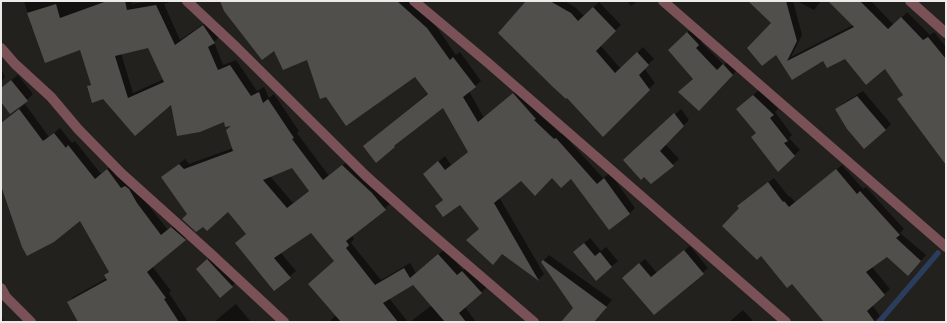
<!DOCTYPE html>
<style>
body{margin:0}
#map{position:relative;width:947px;height:323px;overflow:hidden;background:#22211e;font-family:Poppins,sans-serif}
canvas{display:block}
.frame{position:absolute;inset:0;border:2px solid #ecebe9;pointer-events:none}
</style>
<div id="map">
<canvas width="947" height="323"></canvas>
<div class="frame"></div>
</div>
<script>
const g = document.querySelector('canvas').getContext('2d');
g.lineJoin = 'round';
function fillPath(path, color) {
  g.fillStyle = color;
  g.fill(path, 'evenodd');
}
function toPath(rows) {
  const path = new Path2D();
  for (const r of rows) {
    path.moveTo(r[0], r[1]);
    for (let i = 2; i < r.length; i += 2) path.lineTo(r[i], r[i + 1]);
  }
  return path;
}
function strokePath(path, color, width, dash) {
  g.strokeStyle = color;
  g.lineWidth = width;
  g.lineCap = dash ? 'butt' : 'round';
  g.setLineDash(dash || []);
  g.stroke(path);
}
const shadow = toPath([
 [24,1,131,1,132,4,153,1,172,1,164,4,180,40,209,20,220,36,214,42,223,65,236,60,257,91,264,87,269,98,274,94,299,131,297,133,329,176,349,160,391,203,352,235,354,239,351,243,381,280,410,263,416,273,445,249,463,270,468,266,487,287,465,307,476,322,410,322,432,305,413,284,389,298,408,322,329,322,336,315,335,261,311,231,280,252,296,271,275,289,247,234,228,210,188,214,162,177,185,159,189,164,233,148,232,125,224,121,171,103,103,98,88,87,91,83,80,48,32,28],
 [149,47,164,79,133,93,121,53],
 [293,166,310,190,293,203,270,176],
 [221,1,409,1,433,22,456,55,460,52,481,81,469,91,484,118,519,88,541,112,539,114,561,134,562,133,603,178,610,173,635,208,630,213,572,178,553,177,521,179,499,197,544,274,539,279,503,253,480,229,460,203,436,206,444,199,424,174,445,156,451,165,469,151,443,107,376,161,370,141,428,93,415,76,307,59,275,49],
 [527,1,565,1,576,8,584,16,599,2,621,25,600,45,621,69,643,47,654,59,644,68,655,83,603,135],
 [627,1,637,1,631,6],
 [755,1,793,1,802,35,791,57,853,25,829,1,871,1,894,25,907,12,930,35,934,32,946,47,946,163,898,99,904,94,886,68,846,58,824,59,792,79,773,23],
 [797,1,821,1,814,10],
 [693,27,704,39,701,42,724,65,729,60,738,69,699,109,694,78,669,50],
 [1,68,5,77,1,82],
 [18,75,33,94,27,100,1,101,1,88],
 [759,90,778,109,775,112,792,135,789,138,800,150,778,170,743,104],
 [863,91,891,124,885,130,837,109,842,104],
 [25,104,49,137,60,128,72,143,75,141,101,174,113,164,142,197,168,230,178,222,191,234,152,266,171,291,169,293,188,322,79,322,68,303,73,297,107,278,105,275,110,270,80,219,4,190,1,192,1,123],
 [681,109,689,120,665,144,679,159,651,183,630,155],
 [842,165,863,189,866,187,904,229,900,233,926,255,913,269,887,256,872,267,890,289,872,305,880,316,873,322,836,322,740,208,744,201,774,178,789,197,790,196,795,202],
 [590,238,601,251,606,247,618,261,596,279,574,252],
 [690,246,708,268,655,313,629,272,645,259,657,273],
 [214,254,238,280,221,297,203,264],
 [549,255,612,300,593,322,562,322,574,308,542,262],
 [236,304,251,322,215,322,221,316],
 [743,310,754,322,729,322],
 [1,314,4,322,1,322]
]);
const stream = toPath([
 [879,322,938,253]
]);
const building = toPath([
 [107,1,125,1,127,10,156,5,175,45,203,25,215,43,208,47,218,70,230,65,251,96,259,92,263,103,268,99,294,138,292,139,323,180,342,165,372,193,386,210,346,241,349,245,346,248,375,285,404,268,410,278,438,254,457,275,462,271,482,293,459,313,466,322,445,322,413,285,383,303,398,322,341,322,308,284,334,261,311,233,274,258,291,278,274,291,235,243,246,234,228,212,207,231,203,227,196,232,182,219,187,214,161,177,179,164,184,169,233,151,226,130,231,126,225,127,224,122,200,132,177,136,171,105,135,136,103,99,92,103,87,86,91,85,80,50,45,63,27,13,56,4,60,18],
 [148,48,164,82,128,98,115,56],
 [292,168,309,191,287,208,263,180],
 [220,1,397,1,427,28,450,60,453,57,476,87,463,97,478,122,513,93,536,119,534,120,554,139,556,138,597,184,604,178,630,214,609,230,571,179,561,188,552,178,535,196,521,181,494,203,539,281,502,254,493,265,466,240,479,229,460,205,443,217,435,206,443,200,423,174,438,161,445,170,468,152,443,108,394,146,395,147,376,163,363,146,428,94,415,77,346,126,326,97,320,99,307,60,283,70,274,51,262,60,224,11],
 [526,1,550,1,571,13,578,21,593,7,616,31,596,51,615,73,637,52,649,65,639,75,650,90,603,137,567,98,566,99,553,87,498,33],
 [748,1,786,1,797,41,787,61,854,27,828,1,860,1,888,29,901,17,923,40,928,37,946,59,946,165,897,99,903,95,885,69,866,85,845,59,827,68,823,61,792,80,776,55,762,66,747,48,771,23],
 [687,32,699,45,696,48,717,70,723,64,733,75,699,111,678,92,693,79,668,50],
 [11,80,28,101,10,114,1,102,1,88],
 [753,95,774,115,770,118,788,141,784,143,795,156,778,172,751,137,756,133,736,109],
 [857,96,886,130,864,149,847,129,835,109],
 [19,109,43,141,54,133,66,148,68,145,95,179,107,169,121,188,125,186,129,189,137,203,161,235,171,227,186,240,147,272,166,298,164,299,179,322,78,322,67,302,107,280,104,275,109,272,80,221,54,242,27,256,22,247,1,186,1,123],
 [674,113,684,126,660,151,674,166,651,184,644,177,641,180,623,160],
 [836,169,857,194,860,191,900,235,896,238,921,261,908,276,887,257,866,272,885,295,867,311,875,322,824,322,792,284,787,288,761,256,757,260,722,226,739,208,737,206,768,182,783,202,784,201,789,207],
 [584,243,595,256,600,252,612,267,596,281,573,252],
 [684,250,704,274,654,315,622,278,639,263,651,277],
 [207,259,233,287,220,298,196,269],
 [543,260,607,307,594,322,561,322,573,308,541,262]
]);
const minor = toPath([
 [187,1,236,47,366,176,421,225,534,322],
 [414,1,487,62,786,322],
 [663,1,946,247],
 [910,1,946,33],
 [1,48,15,64,51,97,78,129,121,173,211,254,284,322],
 [1,288,6,297,31,322]
]);
fillPath(shadow, '#0007');
strokePath(stream, '#2b3d5c', 5.5);
fillPath(building, '#504f4c');
strokePath(minor, '#795156', 10);
</script>
